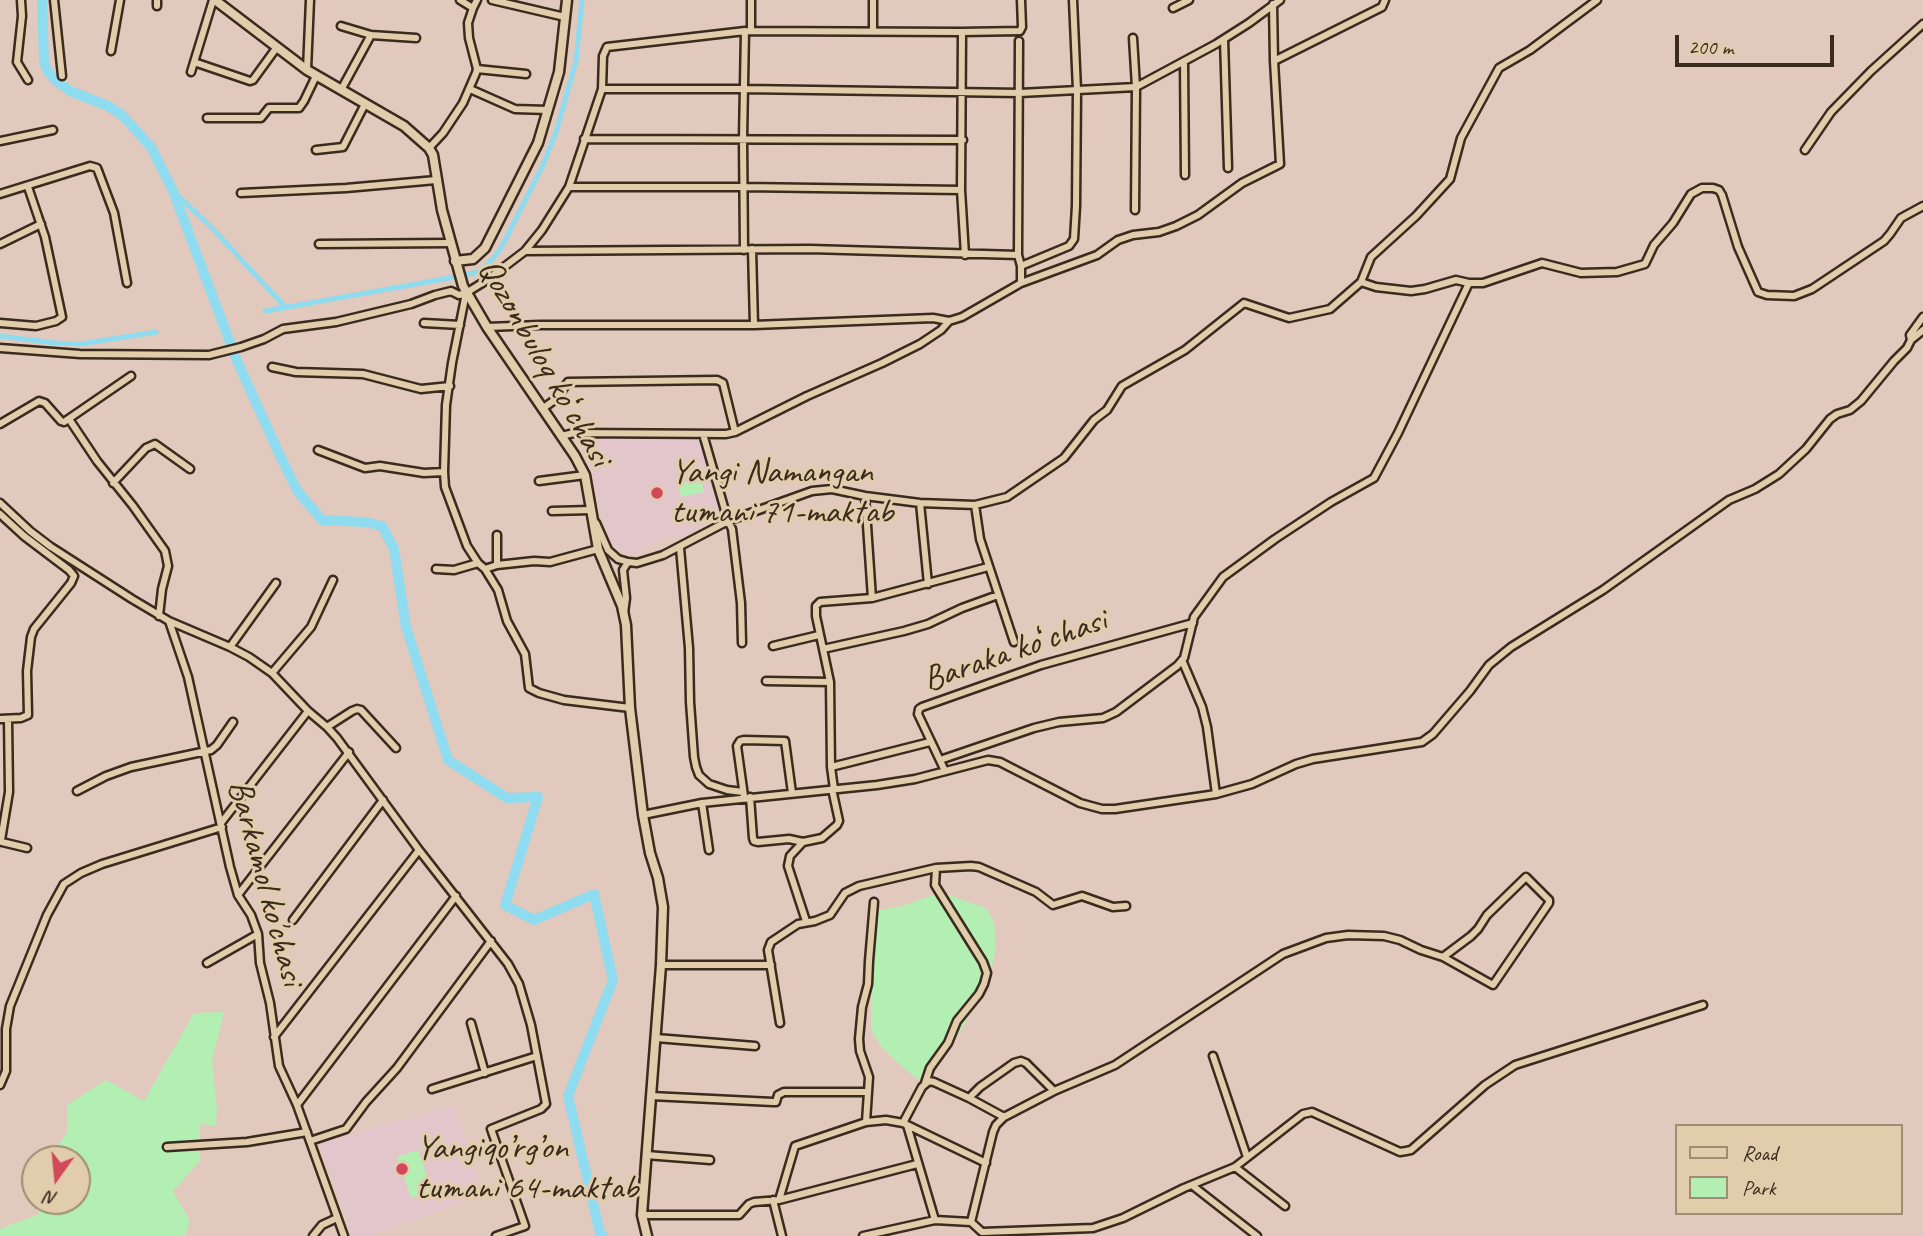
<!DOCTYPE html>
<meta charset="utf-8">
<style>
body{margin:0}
#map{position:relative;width:1923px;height:1236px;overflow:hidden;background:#e2c9be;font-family:Caveat,sans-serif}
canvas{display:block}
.legend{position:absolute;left:1675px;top:1124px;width:228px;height:91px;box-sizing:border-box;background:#e1cdab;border:2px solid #9f8c73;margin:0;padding:9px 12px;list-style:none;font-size:21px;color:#3b2a1e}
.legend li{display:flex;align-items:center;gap:14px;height:35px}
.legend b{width:35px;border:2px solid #9f8c73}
.north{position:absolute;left:21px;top:1145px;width:70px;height:70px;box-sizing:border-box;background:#e1cdab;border:2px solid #9f8c73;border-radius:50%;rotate:195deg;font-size:19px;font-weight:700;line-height:28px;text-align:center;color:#3b2a1e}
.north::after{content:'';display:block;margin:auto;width:24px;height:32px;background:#d1495b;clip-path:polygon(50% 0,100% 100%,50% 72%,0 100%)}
.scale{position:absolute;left:1675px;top:35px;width:159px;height:32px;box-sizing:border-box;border:4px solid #3b2a1e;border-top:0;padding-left:9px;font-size:21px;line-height:24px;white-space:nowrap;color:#3b2a1e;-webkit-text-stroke:5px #e1cdab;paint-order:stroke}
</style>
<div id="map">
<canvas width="1923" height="1236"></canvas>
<ul class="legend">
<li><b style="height:9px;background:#e1cdab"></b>Road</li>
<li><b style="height:19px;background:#b3eeb3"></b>Park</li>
</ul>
<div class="north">N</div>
<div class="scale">200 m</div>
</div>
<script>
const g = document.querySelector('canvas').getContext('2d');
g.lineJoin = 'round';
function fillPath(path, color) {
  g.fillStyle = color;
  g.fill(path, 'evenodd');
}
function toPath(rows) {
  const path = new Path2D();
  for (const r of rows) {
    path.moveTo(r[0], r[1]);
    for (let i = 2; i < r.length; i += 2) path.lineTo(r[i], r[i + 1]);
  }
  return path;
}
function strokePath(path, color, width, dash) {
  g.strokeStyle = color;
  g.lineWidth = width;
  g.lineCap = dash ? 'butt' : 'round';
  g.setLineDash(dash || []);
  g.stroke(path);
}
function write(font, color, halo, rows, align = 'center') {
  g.font = font + ' Caveat,sans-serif';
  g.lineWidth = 6;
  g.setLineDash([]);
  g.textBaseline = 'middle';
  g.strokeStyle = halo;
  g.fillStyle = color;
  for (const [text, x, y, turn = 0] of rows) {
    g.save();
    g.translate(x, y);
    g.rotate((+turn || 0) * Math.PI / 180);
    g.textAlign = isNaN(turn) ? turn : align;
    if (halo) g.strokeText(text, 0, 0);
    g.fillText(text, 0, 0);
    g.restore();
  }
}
const built = toPath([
 [575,437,702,437,722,513,681,538,670,536,627,555,609,543,593,474],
 [454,1106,483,1195,368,1236,353,1236,320,1144]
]);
const green = toPath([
 [701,479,704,492,681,497,678,484],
 [940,892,986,908,994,922,996,948,989,980,950,1049,926,1076,919,1080,906,1070,883,1049,871,1030,871,962,877,910,903,906],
 [224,1012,212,1061,217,1108,216,1126,200,1124,200,1161,173,1191,190,1221,185,1236,0,1236,0,1229,39,1214,38,1201,77,1201,77,1159,49,1159,67,1132,67,1105,106,1080,144,1101,194,1013],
 [418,1150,432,1191,411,1198,397,1157]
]);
const canal = toPath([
 [173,191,213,229,286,308],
 [265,311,461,276,478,272,490,262,501,248,542,167,556,132,576,61,582,0],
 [0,336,55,343,80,344,156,332]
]);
const river = toPath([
 [42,0,44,62,48,72,55,80,70,91,108,106,122,115,151,147,173,191,237,361,281,458,298,492,322,520,365,522,382,526,394,549,406,627,448,760,507,798,538,797,505,905,534,920,594,894,613,980,568,1096,600,1233,603,1236]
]);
const minor = toPath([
 [21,0,22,16,17,62,28,80],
 [54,0,62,76],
 [460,0,473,8],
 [492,0,565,17],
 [751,0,751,31],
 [873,0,873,31],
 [157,6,157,0],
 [1173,8,1189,0],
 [341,26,371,35,416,38],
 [962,32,1020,31,1022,27,1021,0],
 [1133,38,1136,87,1135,210],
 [1224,39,1228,168],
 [1019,41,1018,255,1021,266,1021,283],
 [111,51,120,0],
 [1274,61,1382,7,1385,0],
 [194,62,250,81,253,80,277,47],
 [1184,62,1185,175],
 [477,69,526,74],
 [307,70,310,0],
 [191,72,213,0],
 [470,89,515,109,548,110],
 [602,89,745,89,1020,93,1136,87,1216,44,1249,23,1280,0],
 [341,90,371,35],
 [207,118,261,118,269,108,299,108,304,101,316,76],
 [584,139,963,140],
 [0,141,53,130],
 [429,148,443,133,463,103,476,73,477,69,469,38,468,23,473,8,477,0],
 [316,150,343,147,365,104],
 [1805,150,1831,112,1871,71,1923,24],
 [961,190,965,255],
 [241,193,346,188,436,180],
 [0,194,90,166,97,168,114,213,127,283],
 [0,244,41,224],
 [319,244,451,243],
 [752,249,754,325],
 [744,250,743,139,745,31],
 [525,251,810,249,1018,255],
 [1021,266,1069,246,1074,239,1076,206,1077,90,1073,0],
 [1361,282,1376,287,1411,291,1425,289,1456,280,1469,283,1483,283,1542,263,1581,273,1617,272,1645,264,1654,245,1673,223,1691,194,1702,188,1713,188,1719,190,1722,195,1738,247,1758,292,1767,295,1794,296,1812,289,1884,241,1890,234,1901,218,1923,206],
 [466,293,452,363,446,405,444,472,445,487,467,546,478,563,485,569,498,590,507,621,525,654,529,688,539,693,564,700,630,708],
 [0,323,36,326,56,321,62,317,45,237,28,187],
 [424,323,460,325],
 [487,327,540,325,754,325,933,318,949,321,962,317,1021,283,1097,255,1118,240,1133,235,1159,232,1176,226,1198,215,1242,183,1280,164,1274,61,1273,4],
 [1911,340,1923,330],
 [0,348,80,354,209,355,241,347,264,339,283,329,336,322,411,304,435,295,451,291,459,295,466,293,487,280,525,251,542,230,569,187,602,89,603,56,607,47,745,31,962,32,961,190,744,187,569,187],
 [272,367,296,372,363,374,421,389,450,386],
 [542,409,556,399,568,382,717,380,723,383,735,432],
 [69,419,97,461,133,506,165,551,168,566,162,589,159,616],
 [0,424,39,401,45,403,61,421,64,422,131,376],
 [703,434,728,521,732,529,741,603,742,643],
 [561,436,574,433,726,434,735,432,807,396,882,363,920,344,941,330,949,321],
 [318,450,365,468,380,466,424,473,444,472],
 [539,481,585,475],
 [113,483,146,448,155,444,190,469],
 [865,496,872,598],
 [0,503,30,531,51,547,132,599,169,621,230,647,249,657,272,673,308,711,327,727,337,738,419,850,508,964,519,984,531,1025,546,1104,541,1109,491,1129,525,1226,496,1236],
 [920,503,928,584],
 [975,505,980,539,1014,642],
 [552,511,591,510],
 [0,514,24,536,69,570,74,576,71,583,34,629,31,637,27,671,28,715,21,718,0,719],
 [596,523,608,550,618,559,628,562],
 [497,535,497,565],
 [680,548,689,648,690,702,694,757,696,767,699,775,709,784,727,790,743,792],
 [436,569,454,570,478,563],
 [485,569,497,565,534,561,550,562,598,549],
 [624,613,626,598,623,570,628,562,637,563,663,555,728,521,812,491,832,489,865,496,920,503,975,505,1007,497,1064,458,1094,420,1107,410,1122,386,1185,350,1244,303,1289,318,1330,309,1361,282,1371,257,1416,216,1450,179,1461,138,1499,68,1530,50,1597,0],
 [169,621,188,677,230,867,238,895,251,915,258,934,260,963,270,1003,279,1066,297,1105,344,1236],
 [773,646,819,635],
 [230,647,276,583],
 [823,649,904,631,928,624,962,608,998,595],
 [1182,660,1202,707,1207,727,1216,794],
 [272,673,311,627,333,580],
 [766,681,830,682],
 [8,719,9,792,1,840,2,842,27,848],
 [327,727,352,711,357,709,361,710,396,748],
 [940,760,1034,728,1059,722,1103,718,1116,712,1177,666,1184,658,1194,617,1223,577,1275,539,1331,502,1374,478,1398,433,1469,283],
 [831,767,930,742],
 [945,771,918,714,919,709,922,707,1041,665,1193,623],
 [834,789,831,767,830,682,816,616,816,606,820,602,872,598,988,567],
 [77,791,106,776,131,767,211,750,217,745,233,722],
 [744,796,737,746,740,741,744,740,785,741,792,793],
 [750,797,753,838,754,841,758,842,789,839,803,842,822,838,837,825,839,821,832,789],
 [702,803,709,850],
 [643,815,702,803,877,785,915,779,988,760,1000,762,1080,803,1102,809,1115,809,1216,794,1252,784,1296,764,1313,759,1422,742,1433,734,1470,691,1489,665,1511,647,1603,590,1729,500,1755,489,1779,474,1806,449,1830,419,1837,414,1850,410,1861,401,1894,361,1907,348,1911,340,1910,335,1923,317],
 [221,823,308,711],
 [803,842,790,856,788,866,806,921],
 [238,895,349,752],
 [293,920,383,800],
 [207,963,258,934],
 [661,965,771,965],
 [471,1023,485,1073],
 [780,1023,768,950,771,942,798,924,815,921,830,915,845,893,859,886,936,868,971,866,979,867,1036,892,1053,905,1082,896,1113,907,1126,906],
 [274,1037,419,850],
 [656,1038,755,1046],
 [1213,1056,1247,1157],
 [925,1083,930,1068,948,1043,957,1021,979,994,984,984,987,973,983,962,938,890,935,885,936,868],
 [0,1085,6,1071,6,1029,10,1006,47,915,64,884,81,873,102,864,222,827],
 [432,1089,537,1056],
 [651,1096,773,1102,776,1102,778,1095,784,1092,868,1092],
 [969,1098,980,1087,1014,1063,1021,1061,1026,1063,1054,1091],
 [297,1105,456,896],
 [866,1122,869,1077,860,1051,859,1039,862,1007,868,984,869,961,874,902],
 [903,1123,922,1087,929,1081,934,1082,969,1098,1004,1117],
 [907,1125,935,1220],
 [310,1141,346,1129,366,1102,397,1068,491,941],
 [167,1147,247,1142,307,1132],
 [646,1155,710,1160],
 [1235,1167,1285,1206],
 [1193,1186,1257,1236],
 [773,1200,782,1236],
 [779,1200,795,1146,866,1122,886,1120,903,1123,986,1163],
 [642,1215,739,1215,749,1204,754,1202,779,1200,917,1164],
 [971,1222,993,1132,996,1125,1004,1117,1054,1091,1115,1065,1283,954,1326,938,1348,935,1384,936,1400,940,1421,950,1443,957,1493,985,1549,903,1549,900,1526,877,1487,915,1478,929,1471,936,1443,957],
 [313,1236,322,1225,337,1218],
 [863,1236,935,1220,971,1222,982,1232,1093,1228,1123,1218,1184,1188,1235,1167,1303,1114,1312,1112,1400,1152,1406,1151,1411,1150,1485,1085,1515,1065,1703,1005]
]);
const major = toPath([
 [215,0,307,70,404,126,429,148,433,155,442,210,463,286,487,327,575,456,585,475,598,549,622,606,626,625,630,708,643,815,650,853,658,878,663,907,661,965,642,1215,647,1236],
 [455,261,473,259,485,248,538,143,559,72,567,0]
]);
const markers = [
 [657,493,7,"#d1495b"],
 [402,1169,7,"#d1495b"]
];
const streetNames = [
 ["Qozonbuloq koʻchasi",544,363,60],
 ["Baraka koʻchasi",1015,651,-19],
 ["Barkamol ko'chasi",265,883,75]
];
const poiNames = [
 ["Yangi Namangan",671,473],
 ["tumani 71-maktab",671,513],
 ["Yangiqo’rg’on",416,1149],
 ["tumani 64-maktab",416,1189]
];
fillPath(built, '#e3c6cb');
fillPath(green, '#b3eeb3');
strokePath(canal, '#8fdbef', 5);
strokePath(river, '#8fdbef', 10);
strokePath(minor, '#3b2a1e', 11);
strokePath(major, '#3b2a1e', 13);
strokePath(minor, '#e1cdab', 6);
strokePath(major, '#e1cdab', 8);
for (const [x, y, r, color] of markers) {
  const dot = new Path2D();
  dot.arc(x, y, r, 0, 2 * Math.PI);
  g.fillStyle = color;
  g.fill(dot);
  strokePath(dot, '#e1cdab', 2.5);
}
write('35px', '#3b2a1e', '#e1cdab', streetNames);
write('35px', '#3b2a1e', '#e1cdab', poiNames, 'left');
</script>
